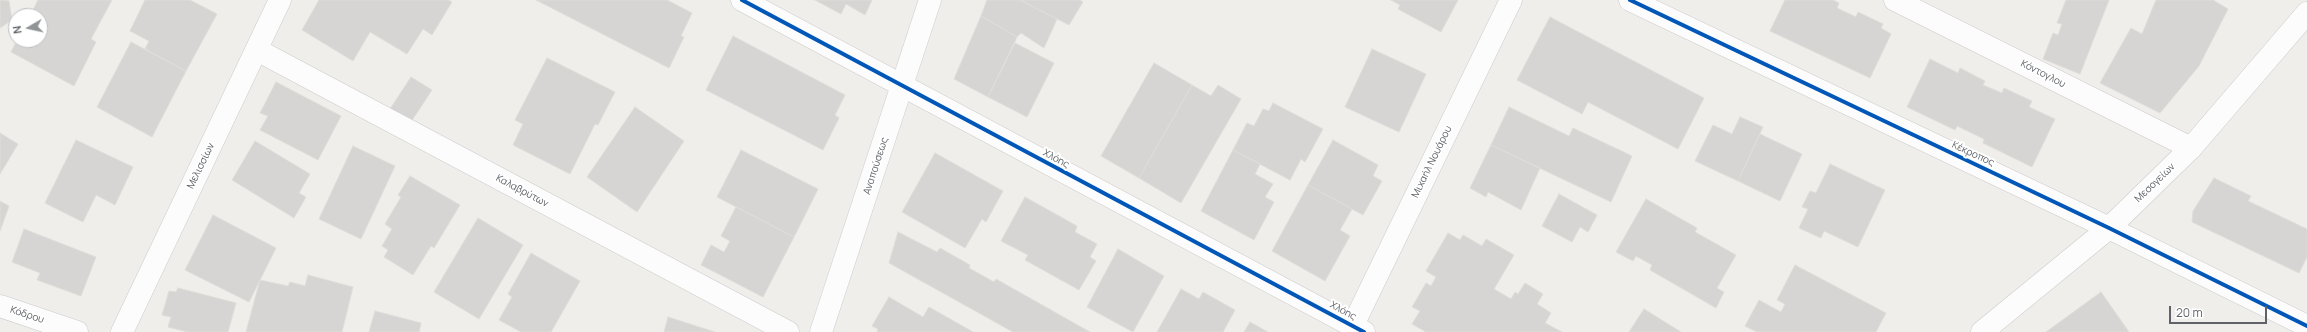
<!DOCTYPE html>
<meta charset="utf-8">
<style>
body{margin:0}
#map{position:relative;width:2307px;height:332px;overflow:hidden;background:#efeeea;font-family:Manrope,sans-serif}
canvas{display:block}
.north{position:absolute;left:8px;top:8px;width:40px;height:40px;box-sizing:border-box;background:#fff;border:1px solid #bfc1c3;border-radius:50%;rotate:261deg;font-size:11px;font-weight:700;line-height:16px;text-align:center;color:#5f6368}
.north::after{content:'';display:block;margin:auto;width:14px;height:18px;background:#919496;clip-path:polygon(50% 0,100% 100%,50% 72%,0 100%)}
.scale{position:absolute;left:2169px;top:306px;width:98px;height:18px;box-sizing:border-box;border:2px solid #5f6368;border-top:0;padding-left:5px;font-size:12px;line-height:14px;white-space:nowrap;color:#5f6368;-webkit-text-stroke:3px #fff;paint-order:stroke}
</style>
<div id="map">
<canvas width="2307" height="332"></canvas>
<div class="north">N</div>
<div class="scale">20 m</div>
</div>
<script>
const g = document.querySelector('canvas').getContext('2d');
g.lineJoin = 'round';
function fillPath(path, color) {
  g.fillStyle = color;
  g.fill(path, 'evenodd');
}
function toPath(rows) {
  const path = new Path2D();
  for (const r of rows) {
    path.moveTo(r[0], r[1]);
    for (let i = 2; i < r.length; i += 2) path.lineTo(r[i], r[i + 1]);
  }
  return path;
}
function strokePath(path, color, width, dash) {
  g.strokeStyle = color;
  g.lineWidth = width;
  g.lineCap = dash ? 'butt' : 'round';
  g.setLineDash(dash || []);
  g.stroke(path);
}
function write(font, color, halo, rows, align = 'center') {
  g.font = font + ' Manrope,sans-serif';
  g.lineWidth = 4;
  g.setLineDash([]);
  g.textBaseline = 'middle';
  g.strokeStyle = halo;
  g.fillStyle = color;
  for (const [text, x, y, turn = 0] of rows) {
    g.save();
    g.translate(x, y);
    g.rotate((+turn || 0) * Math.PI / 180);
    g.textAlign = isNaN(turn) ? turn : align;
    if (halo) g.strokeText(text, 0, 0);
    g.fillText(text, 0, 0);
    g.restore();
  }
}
const building = toPath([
 [0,0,9,1,12,20,0,28,0,0],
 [38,0,112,0,91,39,96,42,74,86,11,52,17,40,22,42,24,40,40,40,40,16,30,16,38,0],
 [145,0,190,0,217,14,186,71,145,49,149,41,130,31,145,0],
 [319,0,448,0,452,2,432,35,423,29,407,54,370,32,353,61,302,30,319,0],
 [536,0,667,0,692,13,681,36,684,37,669,68,536,0],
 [815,0,872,0,865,15,846,4,841,14,815,0],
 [987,0,1020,0,1057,19,1044,48,1021,33,1017,37,981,16,987,0],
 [1020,0,1080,0,1083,2,1069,25,1020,0],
 [1391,0,1458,0,1441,32,1398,9,1400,5,1391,0],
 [1785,0,1833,0,1839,3,1837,8,1856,17,1858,12,1883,24,1881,28,1891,34,1870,78,1770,31,1785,0],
 [2066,0,2109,0,2080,74,2043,59,2053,33,2058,35,2062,24,2057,23,2066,0],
 [2156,0,2213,0,2228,9,2199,66,2160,113,2100,83,2131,28,2142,34,2156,0],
 [981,16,1017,37,988,97,954,79,981,16],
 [1550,17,1704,98,1678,149,1588,102,1582,114,1517,80,1550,17],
 [733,36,845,95,835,115,839,118,823,150,706,90,733,36],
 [131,42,186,71,152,137,97,107,131,42],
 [1015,43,1054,63,1027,117,988,97,1015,43],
 [1372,49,1426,74,1399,132,1345,107,1372,49],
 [547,58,615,92,598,125,595,124,570,174,513,145,523,124,515,120,547,58],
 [1930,59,1958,73,1960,68,1985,81,1983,85,2002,93,2004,88,2032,101,2029,107,2055,119,2032,167,1983,143,1984,139,1957,126,1955,130,1907,107,1930,59],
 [1154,63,1192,85,1139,178,1101,156,1154,63],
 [411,77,432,90,409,125,388,112,411,77],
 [276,82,341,116,318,160,260,130,268,116,260,113,276,82],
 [1192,85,1211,96,1218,85,1241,99,1181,203,1139,178,1192,85],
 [1273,103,1323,129,1305,162,1301,159,1290,180,1233,150,1247,123,1254,126,1263,109,1269,111,1273,103],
 [635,107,684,141,637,212,587,177,635,107],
 [1509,107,1569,136,1573,128,1632,156,1611,202,1491,145,1509,107],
 [1740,117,1763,127,1738,181,1695,161,1713,125,1732,134,1740,117],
 [0,133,18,144,0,174,0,133],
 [1760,134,1802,154,1780,201,1738,181,1760,134],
 [76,140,133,167,115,205,96,195,83,222,45,203,76,140],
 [1333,140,1378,165,1373,176,1382,181,1363,215,1308,185,1333,140],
 [255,141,310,174,299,193,306,197,294,218,232,180,255,141],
 [1491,145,1540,168,1521,210,1488,192,1486,197,1470,188,1491,145],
 [353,146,395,166,361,239,319,219,353,146],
 [741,150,818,189,794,237,717,197,741,150],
 [1233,150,1260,164,1255,174,1273,184,1265,197,1274,202,1254,240,1201,211,1233,150],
 [935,153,1003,191,986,222,982,219,965,248,902,212,935,153],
 [1830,164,1885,190,1858,247,1824,231,1821,238,1799,228,1808,209,1802,207,1810,191,1816,193,1830,164],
 [410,176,460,205,434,248,431,246,413,275,384,257,388,250,382,246,392,229,385,224,401,197,398,195,410,176],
 [2214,178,2251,196,2248,201,2307,229,2307,257,2299,273,2192,222,2193,211,2214,178],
 [1308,185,1352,209,1340,230,1350,236,1325,281,1272,251,1308,185],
 [1559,194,1597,215,1588,232,1580,227,1572,242,1542,226,1559,194],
 [1025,197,1077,226,1075,232,1097,244,1090,257,1096,261,1079,290,1025,260,1028,255,1001,241,1025,197],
 [1646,199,1697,228,1695,232,1736,255,1717,288,1724,292,1716,308,1650,270,1652,265,1636,256,1633,261,1616,252,1646,199],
 [0,201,9,206,0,231,0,201],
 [736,207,794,237,763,297,701,265,711,245,724,252,730,241,721,236,736,207],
 [213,215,276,248,249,302,185,270,213,215],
 [478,218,523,245,479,319,434,292,478,218],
 [24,229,96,257,81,296,37,280,40,273,12,262,24,229],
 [898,232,937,252,940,248,970,265,969,268,994,282,996,279,1090,332,1013,332,889,263,898,232],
 [1448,233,1460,240,1463,235,1482,246,1486,239,1514,255,1494,289,1511,299,1515,292,1518,294,1525,283,1543,294,1537,304,1551,313,1545,323,1562,332,1426,332,1412,324,1420,311,1412,307,1426,283,1431,286,1436,277,1426,271,1448,233],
 [1118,249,1164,276,1133,332,1087,307,1118,249],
 [531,253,580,281,551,332,521,332,499,320,512,297,508,294,531,253],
 [1795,265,1886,313,1876,332,1757,332,1745,326,1759,300,1781,312,1785,304,1777,300,1795,265],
 [308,275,353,287,342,332,246,332,260,280,288,286,290,282,305,286,308,275],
 [178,288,236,303,228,332,188,332,168,327,171,317,162,315,169,291,176,292,178,288],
 [1181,289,1199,299,1203,292,1235,310,1223,332,1157,332,1181,289],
 [2101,292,2129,332,2046,332,2101,292],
 [889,297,923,317,929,307,973,332,877,332,878,329,872,326,889,297],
 [1644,309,1681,332,1629,332,1644,309],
 [375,311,421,323,419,332,369,332,375,311],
 [668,317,715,332,664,332,668,317],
 [1250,322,1268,332,1244,332,1250,322]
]);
const minor = toPath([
 [742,0,1364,332],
 [1630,0,2109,228,2307,326],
 [1895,0,2191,148],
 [257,50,788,332],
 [0,306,77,332],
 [1353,325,1511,0]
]);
const tertiary = toPath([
 [122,332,280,0],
 [821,332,930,0],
 [1982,332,2109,228,2191,148,2307,13]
]);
const cycleway = toPath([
 [742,0,1364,332],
 [1630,0,2109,228,2307,326]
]);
const streetNames = [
 ["Κόντογλου",2043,74,27],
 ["Κέκροπος",1973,154,25],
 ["Χλόης",1056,159,28],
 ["Μιχαήλ Νουάρου",1432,162,-64],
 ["Μελισσίων",201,166,-64],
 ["Αναπαύσεως",876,166,-72],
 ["Μεσογείων",2155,183,-44],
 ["Καλαβρύτων",522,191,28],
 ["Χλόης",1343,311,28],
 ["Κόδρου",27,315,18]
];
fillPath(building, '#d6d5d3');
strokePath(building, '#deddd9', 1);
strokePath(minor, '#cbcccc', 23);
strokePath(tertiary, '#cbcccc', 23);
strokePath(minor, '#fdfcfc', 22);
strokePath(tertiary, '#fdfcfc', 22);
strokePath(cycleway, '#0057b8', 4);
write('10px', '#5f6368', '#fff', streetNames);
</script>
